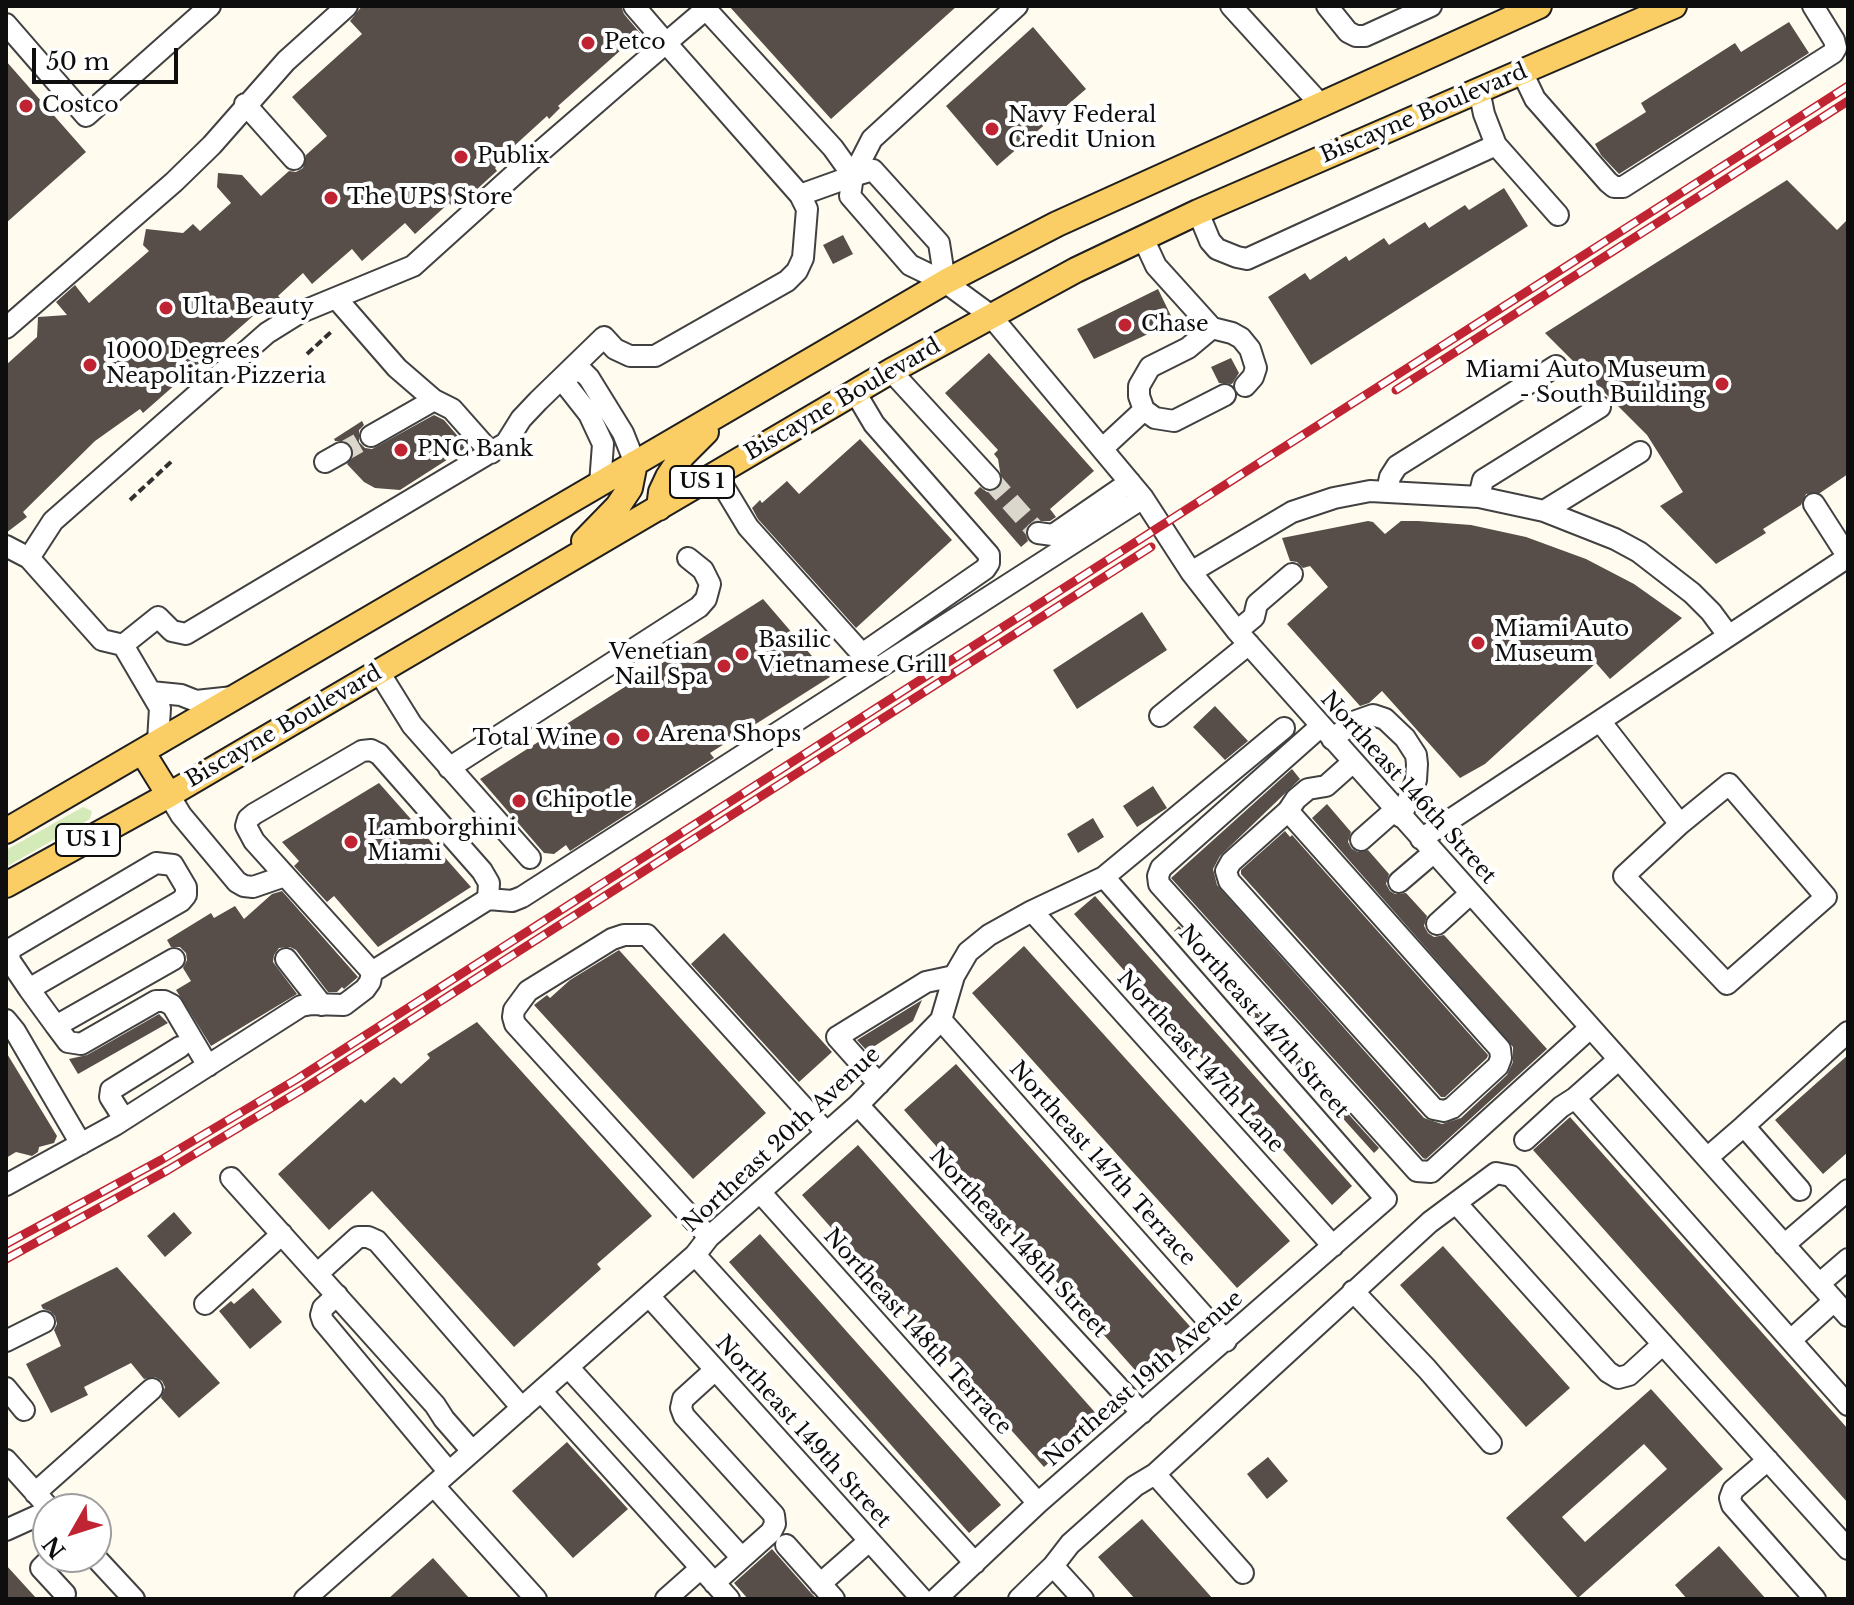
<!DOCTYPE html>
<style>
body{margin:0}
#map{position:relative;width:1854px;height:1605px;overflow:hidden;background:#fffbef;font-family:"Libre Baskerville",serif}
canvas{display:block}
.frame{position:absolute;inset:0;border:8px solid #0e0e0e;pointer-events:none}
.north{position:absolute;left:32px;top:1493px;width:80px;height:80px;box-sizing:border-box;background:#fff;border:2px solid #9f9f9f;border-radius:50%;rotate:231deg;font-size:22px;font-weight:700;line-height:32px;text-align:center;color:#0e0e0e}
.north::after{content:'';display:block;margin:auto;width:28px;height:36px;background:#c02433;clip-path:polygon(50% 0,100% 100%,50% 72%,0 100%)}
.scale{position:absolute;left:32px;top:48px;width:146px;height:36px;box-sizing:border-box;border:4px solid #0e0e0e;border-top:0;padding-left:10px;font-size:24px;line-height:28px;white-space:nowrap;color:#0e0e0e;-webkit-text-stroke:6px #fff;paint-order:stroke}
</style>
<div id="map">
<canvas width="1854" height="1605"></canvas>
<div class="frame"></div>
<div class="north">N</div>
<div class="scale">50 m</div>
</div>
<script>
const g = document.querySelector('canvas').getContext('2d');
g.lineJoin = 'round';
function fillPath(path, color) {
  g.fillStyle = color;
  g.fill(path, 'evenodd');
}
function toPath(rows) {
  const path = new Path2D();
  for (const r of rows) {
    path.moveTo(r[0], r[1]);
    for (let i = 2; i < r.length; i += 2) path.lineTo(r[i], r[i + 1]);
  }
  return path;
}
function strokePath(path, color, width, dash) {
  g.strokeStyle = color;
  g.lineWidth = width;
  g.lineCap = dash ? 'butt' : 'round';
  g.setLineDash(dash || []);
  g.stroke(path);
}
function write(font, color, halo, rows, align = 'center') {
  g.font = font + ' "Libre Baskerville",serif';
  g.lineWidth = 8;
  g.setLineDash([]);
  g.textBaseline = 'middle';
  g.strokeStyle = halo;
  g.fillStyle = color;
  for (const [text, x, y, turn = 0] of rows) {
    g.save();
    g.translate(x, y);
    g.rotate((+turn || 0) * Math.PI / 180);
    g.textAlign = isNaN(turn) ? turn : align;
    if (halo) g.strokeText(text, 0, 0);
    g.fillText(text, 0, 0);
    g.restore();
  }
}
const green = toPath([
 [83,807,92,811,90,819,6,867,6,850]
]);
const building = toPath([
 [362,6,621,6,624,14,640,33,558,106,560,108,549,119,547,116,502,157,505,160,495,168,497,171,465,200,463,197,452,206,449,203,415,234,405,223,362,261,352,249,312,284,303,273,278,296,280,298,264,312,261,309,143,413,140,409,95,441,23,512,27,517,6,533,6,365,37,337,38,317,67,315,56,302,75,285,89,303,149,251,143,245,146,229,183,233,193,224,200,231,231,203,217,187,218,173,242,175,261,196,289,171,296,172,303,168,306,155,327,136,292,97,362,34,350,21],
 [729,6,957,6,831,119],
 [1789,22,1809,53,1619,174,1601,155,1595,144,1646,112,1641,103,1735,43,1741,52],
 [1033,27,1086,89,997,166,946,106],
 [6,61,86,152,6,223],
 [1787,180,1837,230,1848,219,1848,474,1820,493,1806,494,1801,505,1763,529,1766,533,1716,564,1660,506,1683,492,1647,435,1545,333],
 [1504,188,1528,226,1311,365,1268,297,1305,273,1310,280,1346,256,1349,261,1384,238,1389,245,1425,222,1429,228,1465,205,1469,210],
 [843,235,853,254,833,264,823,245],
 [1158,289,1174,322,1094,359,1077,329],
 [989,353,1094,471,1050,509,1056,517,1050,521,1034,521,1028,525,1025,532,1028,541,1021,547,974,493,980,487,987,492,994,491,1002,484,998,459,994,454,998,450,945,393],
 [1231,358,1239,373,1232,384,1219,383,1211,367],
 [434,415,444,420,467,447,400,490,375,488,364,482,347,464,354,454,352,446,347,442,335,441,334,439,362,421,364,425,359,430,359,442,365,448,372,449],
 [860,439,952,540,856,628,758,519,752,508,760,500,762,503,787,481,799,494],
 [1368,521,1373,522,1385,534,1401,521,1418,521,1471,525,1526,537,1586,559,1634,584,1682,618,1610,679,1596,663,1485,764,1460,778,1382,691,1369,703,1360,706,1287,624,1328,587,1310,566,1303,568,1297,562,1290,561,1282,538],
 [763,599,830,677,710,753,714,758,570,851,566,845,554,854,544,853,480,779],
 [1142,612,1167,650,1077,709,1053,670],
 [1215,706,1248,741,1225,760,1193,727],
 [1292,769,1300,779,1220,856,1213,869,1217,885,1424,1118,1442,1124,1461,1118,1507,1075,1513,1062,1513,1047,1312,818,1327,804,1351,832,1348,842,1352,849,1358,852,1368,850,1389,874,1386,884,1390,891,1395,894,1406,893,1427,916,1424,926,1428,933,1434,937,1444,935,1547,1049,1426,1159,1423,1158,1171,878],
 [379,783,471,887,378,947,334,896,327,902,294,866,299,861,282,842],
 [1153,786,1167,808,1137,827,1123,806],
 [1093,818,1104,837,1078,853,1067,834],
 [1285,831,1290,837,1292,835,1488,1055,1487,1058,1445,1097,1441,1097,1241,874,1241,870],
 [282,891,358,977,344,989,342,987,337,992,328,992,296,950,290,947,279,948,274,955,273,962,297,994,211,1046,176,990,191,981,183,968,187,960,186,953,180,947,171,947,167,940,211,913,214,918,235,906,244,919,272,894],
 [1095,896,1352,1186,1332,1205,1074,914],
 [1179,926,1379,1148,1374,1153,1174,931],
 [724,933,832,1052,799,1082,691,964],
 [1024,946,1290,1241,1237,1288,972,993],
 [619,950,766,1113,693,1179,534,1005,547,995,550,998,570,980],
 [922,1000,913,1021,867,1051,857,1040],
 [159,1014,168,1023,78,1074,69,1059,87,1055],
 [477,1022,652,1216,597,1264,601,1269,514,1347,372,1191,329,1230,278,1174,361,1099,365,1103,394,1077,401,1084,430,1058,427,1054],
 [6,1052,57,1136,54,1143,39,1147,38,1152,32,1156,16,1152,6,1158],
 [1848,1055,1848,1152,1823,1174,1775,1120],
 [956,1064,1195,1332,1143,1379,904,1110],
 [1570,1117,1848,1429,1848,1503,1533,1150],
 [858,1145,1100,1418,1044,1467,802,1195],
 [174,1212,192,1233,165,1257,147,1236],
 [760,1234,1001,1505,969,1533,729,1262],
 [1443,1246,1570,1388,1526,1427,1400,1285],
 [117,1267,220,1383,179,1418,161,1398,165,1387,162,1381,155,1377,144,1379,131,1363,84,1387,88,1395,51,1413,26,1364,61,1346,54,1330,57,1324,55,1316,50,1311,43,1309,41,1305],
 [253,1288,282,1322,250,1349,219,1311,231,1301,234,1304],
 [1651,1389,1723,1469,1578,1598,1506,1518],
 [1644,1444,1667,1469,1585,1542,1562,1517],
 [567,1442,628,1509,573,1558,512,1491],
 [1268,1457,1288,1481,1267,1499,1247,1474],
 [1142,1519,1213,1599,1135,1599,1098,1557],
 [1719,1546,1766,1599,1687,1599,1675,1585],
 [772,1549,811,1593,817,1599,748,1599,734,1583],
 [433,1558,470,1599,388,1599],
 [6,1565,37,1599,6,1599]
]);
const minorTunnel = toPath([
 [341,453,371,436],
 [990,479,1038,533]
]);
const path = toPath([
 [307,354,331,332],
 [130,500,172,461]
]);
const minor = toPath([
 [634,6,666,43,800,195,807,209,803,258,797,271,787,281,655,356,630,356,615,349,604,337,538,401,521,419,506,443,186,634,172,631,158,617,123,645,102,640,29,558,53,521,267,333,299,313,413,266,526,164,616,86,666,43,706,9],
 [703,6,833,148,853,176],
 [1231,6,1322,106],
 [1327,6,1348,32,1356,36,1365,36,1431,6],
 [6,24,86,116,210,6],
 [1522,72,1535,99,1608,182,1614,187,1623,187,1833,53,1836,48,1834,40,1813,6],
 [1479,90,1484,114,1496,145,1558,215],
 [245,104,294,159],
 [800,195,853,176,872,139,1017,6],
 [1198,212,1210,241,1217,249,1237,257,1247,259,1496,145],
 [945,282,939,243,873,170,853,176,850,196,910,265,945,282,990,315,1143,498,1191,572,1237,631,1848,1316],
 [336,298,397,368,434,400,452,409,491,453],
 [6,328,174,182,212,145,286,61,347,6],
 [1212,328,1232,333,1241,338,1250,349,1256,368,1253,377,1245,386],
 [891,371,990,479],
 [855,392,874,424,989,555,989,563,985,569,862,654],
 [1144,410,1155,418,1174,421,1225,395],
 [371,436,434,400],
 [1103,448,1144,410,1139,396,1139,386,1150,367,1188,348,1212,328,1156,266,1143,238],
 [325,462,341,453],
 [716,474,748,527,871,664],
 [600,484,603,444,589,414,567,386,567,373,582,371,589,378,623,433,635,463],
 [1387,492,1390,477,1397,466,1556,366],
 [1479,497,1483,480,1600,407],
 [1814,504,1848,557],
 [1544,511,1640,452],
 [1038,533,1053,535,1130,482],
 [6,546,29,558],
 [1191,572,1292,512,1334,498,1370,491,1479,497,1544,511,1615,539,1639,552,1692,593,1711,612,1728,635],
 [1237,631,1254,617,1257,604,1292,574],
 [123,645,160,708,158,741],
 [379,672,412,725,530,858],
 [151,692,181,695,196,701,233,697],
 [1160,716,1249,644],
 [1600,721,1680,824,1624,876,1727,984,1826,897,1729,784,1680,824],
 [1321,726,1161,868,1158,876,1159,884,1417,1171,1431,1172,1590,1028],
 [1332,739,1356,721,1373,715,1385,719,1405,738,1416,755,1417,764,1416,780,1401,817],
 [449,768,699,607,706,599,710,584,703,570,688,558],
 [169,795,181,815,237,882,244,886,253,887,285,876],
 [1288,811,1231,862,1226,871,1229,881,1434,1109,1444,1111,1452,1108,1498,1066,1501,1058,1500,1049,1288,811,1296,799,1308,789,1326,786,1353,762],
 [1421,839,1848,557],
 [1361,840,1395,810],
 [1399,882,1433,853],
 [1032,911,1333,1246],
 [1437,924,1470,894],
 [174,959,56,1026,68,1042,81,1044,156,1001,164,1001,172,1005,208,1066],
 [286,959,322,1005],
 [372,972,254,841,246,826,248,819,254,814,362,751,371,750,379,754,482,871,489,883,488,899],
 [29,989,181,901,186,895,186,887,173,865,156,863,12,948,9,954,10,961,29,989,56,1026],
 [6,1020,15,1031,81,1144],
 [941,1020,1226,1341],
 [1618,1060,1575,1098,1848,1405],
 [879,1084,837,1037,926,982,954,976],
 [858,1105,1142,1413],
 [124,1119,110,1097,111,1090,180,1047],
 [1744,1126,1848,1032],
 [1525,1140,1561,1107,1575,1098],
 [1707,1158,1744,1126,1800,1190],
 [231,1178,435,1405,444,1419,472,1451],
 [6,1185,115,1125,301,1006,312,1004,344,1005,365,989,370,982,372,972,488,899,512,901,522,897,1143,498],
 [760,1192,1038,1503],
 [1456,1203,1608,1372,1618,1378,1629,1375,1663,1344],
 [709,1237,515,1024,513,1017,514,1010,528,991,612,939,624,935,647,935,826,1132],
 [1784,1245,1848,1190],
 [695,1255,975,1563],
 [317,1274,358,1237,368,1237,377,1241,522,1408],
 [1819,1284,1848,1259],
 [1353,1291,1427,1369,1491,1443],
 [337,1295,323,1308,321,1315,323,1321,449,1472],
 [649,1296,922,1599],
 [205,1304,282,1234],
 [1791,1340,1834,1301],
 [6,1341,44,1322],
 [568,1367,742,1558],
 [6,1388,24,1410],
 [541,1391,729,1599],
 [6,1460,50,1509],
 [1768,1460,1733,1490,1730,1498,1732,1505,1815,1599],
 [1155,1474,1243,1573],
 [434,1486,536,1599],
 [35,1493,152,1389],
 [6,1530,48,1511],
 [786,1545,834,1599],
 [52,1557,41,1568,65,1594],
 [95,1557,134,1599],
 [714,1583,771,1532,775,1524,774,1515,684,1416,681,1408,683,1399,715,1370],
 [820,1584,869,1541],
 [305,1599,695,1255,709,1237,858,1105,941,1020,954,976,968,952,989,935,1032,911,1104,877,1284,728],
 [666,1599,701,1568],
 [936,1599,1038,1503,1386,1199,1104,877],
 [1019,1599,1053,1566],
 [1083,1599,1053,1566,1070,1544,1135,1486,1155,1474,1430,1222,1496,1173,1511,1176,1848,1549]
]);
const major = toPath([
 [659,508,661,492,668,477,682,456,706,432],
 [584,541,618,506,630,488,635,463],
 [143,753,169,795],
 [6,831,945,282,1057,224,1539,6],
 [6,885,169,795,891,371,1076,270,1198,212,1674,6]
]);
const rail = toPath([
 [1396,390,1848,101],
 [6,1244,161,1160,297,1079,1848,86],
 [6,1259,168,1170,303,1089,1151,547]
]);
const markers = [
 [588,43,8,"#c02433"],
 [26,106,8,"#c02433"],
 [992,129,8,"#c02433"],
 [461,157,8,"#c02433"],
 [331,198,8,"#c02433"],
 [166,308,8,"#c02433"],
 [1125,325,8,"#c02433"],
 [90,365,8,"#c02433"],
 [1722,384,8,"#c02433"],
 [401,450,8,"#c02433"],
 [1478,643,8,"#c02433"],
 [742,654,8,"#c02433"],
 [724,666,8,"#c02433"],
 [643,735,8,"#c02433"],
 [613,739,8,"#c02433"],
 [519,801,8,"#c02433"],
 [351,842,8,"#c02433"]
];
const shields = [
 [702,482,64],
 [88,840,64]
];
const shieldNames = [
 ["US 1",702,482],
 ["US 1",88,840]
];
const poiNames = [
 ["Petco",604,43],
 ["Costco",42,106],
 ["Navy Federal",1008,116],
 ["Credit Union",1008,141],
 ["Publix",477,157],
 ["The UPS Store",347,198],
 ["Ulta Beauty",182,308],
 ["Chase",1141,325],
 ["1000 Degrees",106,352],
 ["Neapolitan Pizzeria",106,377],
 ["Miami Auto Museum",1706,371,"right"],
 ["- South Building",1706,396,"right"],
 ["PNC Bank",417,450],
 ["Miami Auto",1494,630],
 ["Museum",1494,655],
 ["Basilic",758,641],
 ["Vietnamese Grill",758,666],
 ["Venetian",708,653,"right"],
 ["Nail Spa",708,678,"right"],
 ["Arena Shops",659,735],
 ["Total Wine",597,739,"right"],
 ["Chipotle",535,801],
 ["Lamborghini",367,829],
 ["Miami",367,854]
];
const streetNames = [
 ["Biscayne Boulevard",1424,114,-23],
 ["Biscayne Boulevard",843,400,-30],
 ["Biscayne Boulevard",284,727,-30],
 ["Northeast 146th Street",1408,788,48],
 ["Northeast 147th Street",1263,1022,49],
 ["Northeast 147th Lane",1200,1062,48],
 ["Northeast 20th Avenue",782,1140,-43],
 ["Northeast 147th Terrace",1102,1164,48],
 ["Northeast 148th Street",1018,1243,47],
 ["Northeast 148th Terrace",917,1332,48],
 ["Northeast 19th Avenue",1144,1379,-41],
 ["Northeast 149th Street",803,1432,48]
];
fillPath(green, '#d4eab8');
fillPath(building, '#574e4a');
strokePath(minorTunnel, '#dbd7cd', 20, [20, 10]);
strokePath(minor, '#414141', 24);
strokePath(major, '#1f1f1f', 28);
strokePath(path, '#303030', 4, [8, 4]);
strokePath(minor, '#fff', 20);
strokePath(major, '#face64', 24);
strokePath(rail, '#c02433', 9);
strokePath(rail, '#fff', 6, [18]);
for (const [x, y, r, color] of markers) {
  const dot = new Path2D();
  dot.arc(x, y, r, 0, 2 * Math.PI);
  g.fillStyle = color;
  g.fill(dot);
  strokePath(dot, '#fff', 3);
}
for (const [x, y, w] of shields) {
  const box = new Path2D();
  box.roundRect(x - w / 2, y - 16, w, 32, 6);
  g.fillStyle = '#fff';
  g.fill(box);
  strokePath(box, '#0e0e0e', 2);
}
write('bold 20px', '#0e0e0e', null, shieldNames);
write('22px', '#0e0e0e', '#fff', poiNames, 'left');
write('22px', '#0e0e0e', '#fff', streetNames);
</script>
